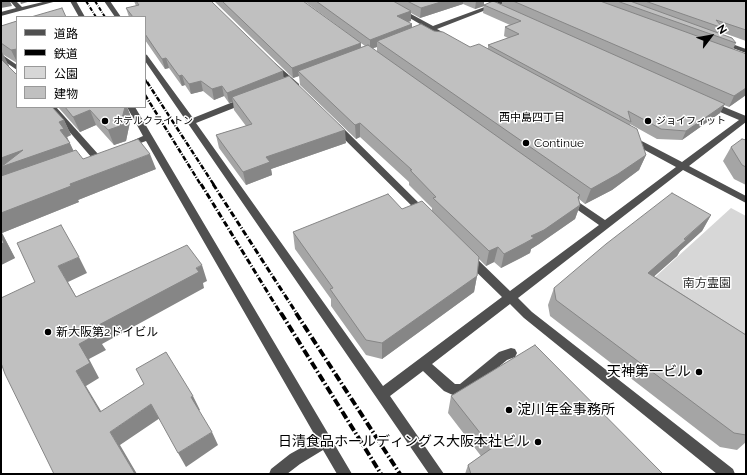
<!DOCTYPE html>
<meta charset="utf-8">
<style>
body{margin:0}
#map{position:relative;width:747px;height:475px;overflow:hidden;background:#fff;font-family:Raleway,"Noto Sans JP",sans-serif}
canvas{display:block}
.frame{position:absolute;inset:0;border:2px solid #000;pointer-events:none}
.legend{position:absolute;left:16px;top:16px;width:130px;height:92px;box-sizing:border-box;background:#fff;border:1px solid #999;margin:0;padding:5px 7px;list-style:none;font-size:12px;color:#000}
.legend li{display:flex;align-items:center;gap:8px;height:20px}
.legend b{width:20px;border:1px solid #999}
.north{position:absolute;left:691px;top:16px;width:40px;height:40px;-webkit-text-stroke:3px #fff;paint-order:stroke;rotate:58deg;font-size:11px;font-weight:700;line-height:16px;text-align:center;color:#000}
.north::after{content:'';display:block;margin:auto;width:14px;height:18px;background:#000;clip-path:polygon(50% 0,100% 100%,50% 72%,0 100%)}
</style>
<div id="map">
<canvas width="747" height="475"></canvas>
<div class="frame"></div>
<ul class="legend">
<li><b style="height:5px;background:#505050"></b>道路</li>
<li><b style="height:5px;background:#000"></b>鉄道</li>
<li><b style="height:11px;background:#d7d7d7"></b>公園</li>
<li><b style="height:11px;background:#c0c0c0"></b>建物</li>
</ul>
<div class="north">N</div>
</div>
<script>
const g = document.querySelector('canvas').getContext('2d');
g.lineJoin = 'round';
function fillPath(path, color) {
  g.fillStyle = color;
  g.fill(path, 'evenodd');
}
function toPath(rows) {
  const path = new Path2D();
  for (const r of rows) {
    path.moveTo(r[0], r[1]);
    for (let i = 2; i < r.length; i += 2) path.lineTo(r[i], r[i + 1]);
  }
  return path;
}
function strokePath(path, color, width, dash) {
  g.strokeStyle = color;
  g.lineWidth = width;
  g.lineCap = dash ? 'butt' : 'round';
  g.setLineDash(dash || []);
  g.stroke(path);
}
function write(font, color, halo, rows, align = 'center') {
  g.font = font + ' Raleway,"Noto Sans JP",sans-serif';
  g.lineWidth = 3;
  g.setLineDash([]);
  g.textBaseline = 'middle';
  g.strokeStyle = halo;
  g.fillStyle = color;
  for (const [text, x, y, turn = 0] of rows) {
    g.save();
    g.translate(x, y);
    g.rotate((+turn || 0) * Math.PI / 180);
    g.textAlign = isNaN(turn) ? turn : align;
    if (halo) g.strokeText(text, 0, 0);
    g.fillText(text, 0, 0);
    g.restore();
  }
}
const green = toPath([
 [731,208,746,216,746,357,642,289]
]);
const minor = toPath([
 [10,1,16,1,22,7,47,1,57,1,1,16,1,12,16,8,10,1],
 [70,1,76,1,85,17,79,17,70,1],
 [104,1,110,1,121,17,115,17,104,1],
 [380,1,387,1,433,26,501,1,509,1,437,29,451,37,451,39,449,40,432,31,427,31,427,28,380,1],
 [721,40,746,49,746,53,719,43,719,41,721,40],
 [1,54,17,65,17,70,1,59,1,54],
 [145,54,147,55,193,118,243,98,249,98,249,102,196,123,383,386,502,297,465,261,464,258,465,255,473,255,510,291,599,225,565,201,563,199,565,197,571,197,605,220,676,167,628,141,628,137,634,137,682,162,739,120,706,106,706,102,712,102,746,116,746,122,689,166,746,196,746,203,683,170,518,298,532,312,733,469,735,474,717,474,524,318,510,304,432,364,455,384,460,384,499,352,511,348,515,349,517,353,515,357,507,360,467,393,463,395,455,396,444,391,423,371,390,396,444,474,429,474,145,61,145,54],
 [271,63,275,63,299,84,299,88,293,88,271,65,271,63],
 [48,107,56,107,98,154,99,156,98,158,92,158,48,107],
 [127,107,135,107,352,474,337,474,323,450,300,464,287,474,269,474,271,469,290,454,317,439,146,141,127,148,123,145,143,136,127,107],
 [333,124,339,124,427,211,429,213,427,215,421,215,333,128,333,124]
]);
const railFar3 = toPath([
 [86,1,96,17],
 [95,1,105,17],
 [145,79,147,83]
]);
const railFar2 = toPath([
 [147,82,214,185],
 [145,95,201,185]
]);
const railFar1 = toPath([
 [201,184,281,314],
 [213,184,297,314]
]);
const rail = toPath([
 [281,313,381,474],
 [296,313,400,474]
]);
const wall = toPath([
 [134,1,211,1,346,143,271,169,272,175,246,185,219,148,216,135,246,126,234,110,233,102,229,103,224,96,214,100,203,91,191,94,185,85,182,86,169,68,165,69,145,40,145,17,129,17,126,8,136,6],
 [214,1,303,1,361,43,361,47,365,46,304,1,484,1,484,6,475,9,463,4,420,18,411,13,411,21,408,22,412,28,434,31,470,47,488,48,488,45,508,38,504,36,505,27,510,25,483,13,484,5,492,2,490,1,497,1,495,2,502,5,502,1,746,1,746,41,721,32,721,34,736,43,733,49,746,55,746,95,729,107,724,105,720,113,682,140,657,139,630,124,646,155,639,170,612,190,585,204,579,199,580,205,575,219,539,244,531,249,530,253,521,258,501,268,494,262,486,266,479,259,477,276,474,292,382,359,366,355,331,306,331,299,295,249,293,232,402,209,432,211,432,208,409,185,409,182,360,137,356,139,300,85,299,76,293,78],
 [377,47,377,52,373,48],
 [17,21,17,63,2,54,9,66,8,66,17,107,64,120,71,135,67,137,73,151,83,159,156,169,78,200,79,202,2,233,15,258,1,265,1,26],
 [58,107,127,107,131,117,126,141,114,145,96,125,80,132],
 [746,140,746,185,734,179,723,161,731,147],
 [711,215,702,231,680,251,677,256,654,276,746,335,746,442,737,450,720,447,550,316,548,305,554,288],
 [451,396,663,474,465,474,468,465,481,456,448,413]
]);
const shadedWall = toPath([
 [1,1,10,1,12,6,1,8],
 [20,1,31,1,21,4],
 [444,1,463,1,463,4,420,18,421,8],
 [476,1,484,1,484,6,475,9],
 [411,11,411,21,397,25,397,16],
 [412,24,412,33,377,41,377,47,370,49,370,40],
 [361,43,361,53,298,71,299,76,293,78,292,68],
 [17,49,17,62,11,50],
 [1,52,2,52,9,66,3,67,1,64],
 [166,58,169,68,165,69,162,59],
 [283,71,284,81,232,97,233,102,229,103,227,93],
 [182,75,185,85,182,86,179,76],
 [201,81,203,91,191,94,189,84],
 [222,86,224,96,214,100,212,89],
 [746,88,746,95,729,107,734,96],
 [725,104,720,113,682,140,686,131],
 [125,107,127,107,131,117,126,141,114,145,108,130],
 [90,110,96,125,80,132,73,117],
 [64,120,71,135,67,137,77,158,1,177,1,158,60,130,59,122],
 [360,123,360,137,356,139,355,125],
 [345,130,346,143,271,169,272,175,246,185,243,172,266,157],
 [150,154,156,169,78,200,79,202,2,233,15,258,1,265,1,213,70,184],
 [646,155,639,170,612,190,585,204,591,189],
 [580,195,576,208,580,205,575,219,539,244,531,249,530,253,501,268,504,254,531,236,578,197],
 [711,215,702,231,680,251,677,256,640,289,648,273],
 [498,247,494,262,486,266,489,251],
 [79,257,87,273,68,282,85,313,58,266],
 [202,265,207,281,203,283,204,288,102,344,106,350,89,359,99,378,86,386,110,426,100,412,76,371,79,344,93,328],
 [477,276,474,292,382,359,382,343],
 [193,396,200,410,197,411,191,397],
 [151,404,160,418,120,445,137,474,135,474,110,432],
 [212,432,218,445,186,467,178,453]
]);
const building = toPath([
 [136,1,211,1,283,71,227,93,222,86,212,89,201,81,189,84,182,75,179,76,166,58,162,59,145,34,145,17,133,17,126,8,139,5,136,1],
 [222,1,303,1,361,43,292,68,222,1],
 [316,1,393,1,411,11,397,16,412,24,370,40,316,1],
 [407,1,444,1,421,8,407,1],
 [493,1,725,104,686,131,661,129,628,111,631,122,488,45,519,34,505,27,521,21,484,5,493,1],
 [513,1,600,1,744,53,746,55,746,88,734,96,513,1],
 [617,1,630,1,732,38,736,43,617,1],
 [645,1,746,1,746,30,716,20,723,28,645,1],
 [62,8,66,17,31,17,62,8],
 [17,21,17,49,11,50,1,43,1,26,17,21],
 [421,24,434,31,443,32,470,47,479,44,637,129,646,155,618,174,591,189,377,41,421,24],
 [368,45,580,195,578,197,580,205,544,230,531,236,534,238,525,243,504,254,498,247,489,251,433,198,436,197,410,170,412,170,360,123,355,125,298,71,368,45],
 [1,59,17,75,17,107,52,107,64,120,59,122,64,129,60,130,70,143,1,167,23,150,1,158,1,59],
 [289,76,345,130,266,157,270,162,243,172,216,135,252,124,232,97,289,76],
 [65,107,125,107,120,126,108,130,90,110,73,117,65,107],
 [138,139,150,154,70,184,71,186,1,213,1,176,76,150,83,159,138,139],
 [742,139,746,140,746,167,742,165,731,147,742,139],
 [672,193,711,215,684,239,686,240,648,273,746,335,746,435,734,433,556,300,554,288,606,244,672,193],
 [388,194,402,209,422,201,479,257,477,276,382,343,366,340,330,289,333,288,293,232,388,194],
 [61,225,79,257,58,266,76,297,187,245,202,265,196,268,199,272,93,328,96,335,79,344,90,363,76,371,100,412,144,384,136,369,166,352,193,396,191,397,212,432,178,453,151,404,110,432,135,474,54,474,5,374,1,363,1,298,35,282,17,243,61,225],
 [1,236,4,243,1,244,1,236],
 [535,345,663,474,471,474,468,465,492,448,451,396,535,345]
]);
const markers = [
 [105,121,4,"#000"],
 [648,121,4,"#000"],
 [526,143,4,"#000"],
 [48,332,4,"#000"],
 [699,372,4,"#000"],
 [509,410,4,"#000"],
 [538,442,4,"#000"]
];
const farPoinames = [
 ["ホテルクライトン",113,121],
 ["ジョイフィット",656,121]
];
const farNeighbourhoodnames = [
 ["西中島四丁目",532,118]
];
const poiNames = [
 ["Continue",534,143],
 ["新大阪第2ドイビル",56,332]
];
const parkNames = [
 ["南方霊園",707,283]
];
const nearPoinames = [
 ["天神第一ビル",691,372],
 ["淀川年金事務所",517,410,"left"],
 ["日清食品ホールディングス大阪本社ビル",530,442]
];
fillPath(green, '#d7d7d7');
fillPath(minor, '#505050');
strokePath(railFar3, '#000', 2, [4, 1.5, 0.5, 1.5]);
strokePath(railFar2, '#000', 2.5, [5, 1.5, 1, 1.5]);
strokePath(railFar1, '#000', 3, [6, 2, 1, 2]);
strokePath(rail, '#000', 4, [8, 2.5, 1.5, 2.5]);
fillPath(wall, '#a5a5a5');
fillPath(shadedWall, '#868686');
fillPath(building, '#c0c0c0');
strokePath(building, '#868686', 1);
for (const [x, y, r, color] of markers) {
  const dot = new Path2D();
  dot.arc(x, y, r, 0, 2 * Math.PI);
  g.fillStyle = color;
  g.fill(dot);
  strokePath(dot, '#fff', 1.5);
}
write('10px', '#000', '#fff', farPoinames, 'left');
write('11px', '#000', '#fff', farNeighbourhoodnames);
write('12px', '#000', '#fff', poiNames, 'left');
write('12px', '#2e2e2e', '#fff', parkNames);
write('14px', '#000', '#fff', nearPoinames, 'right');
</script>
